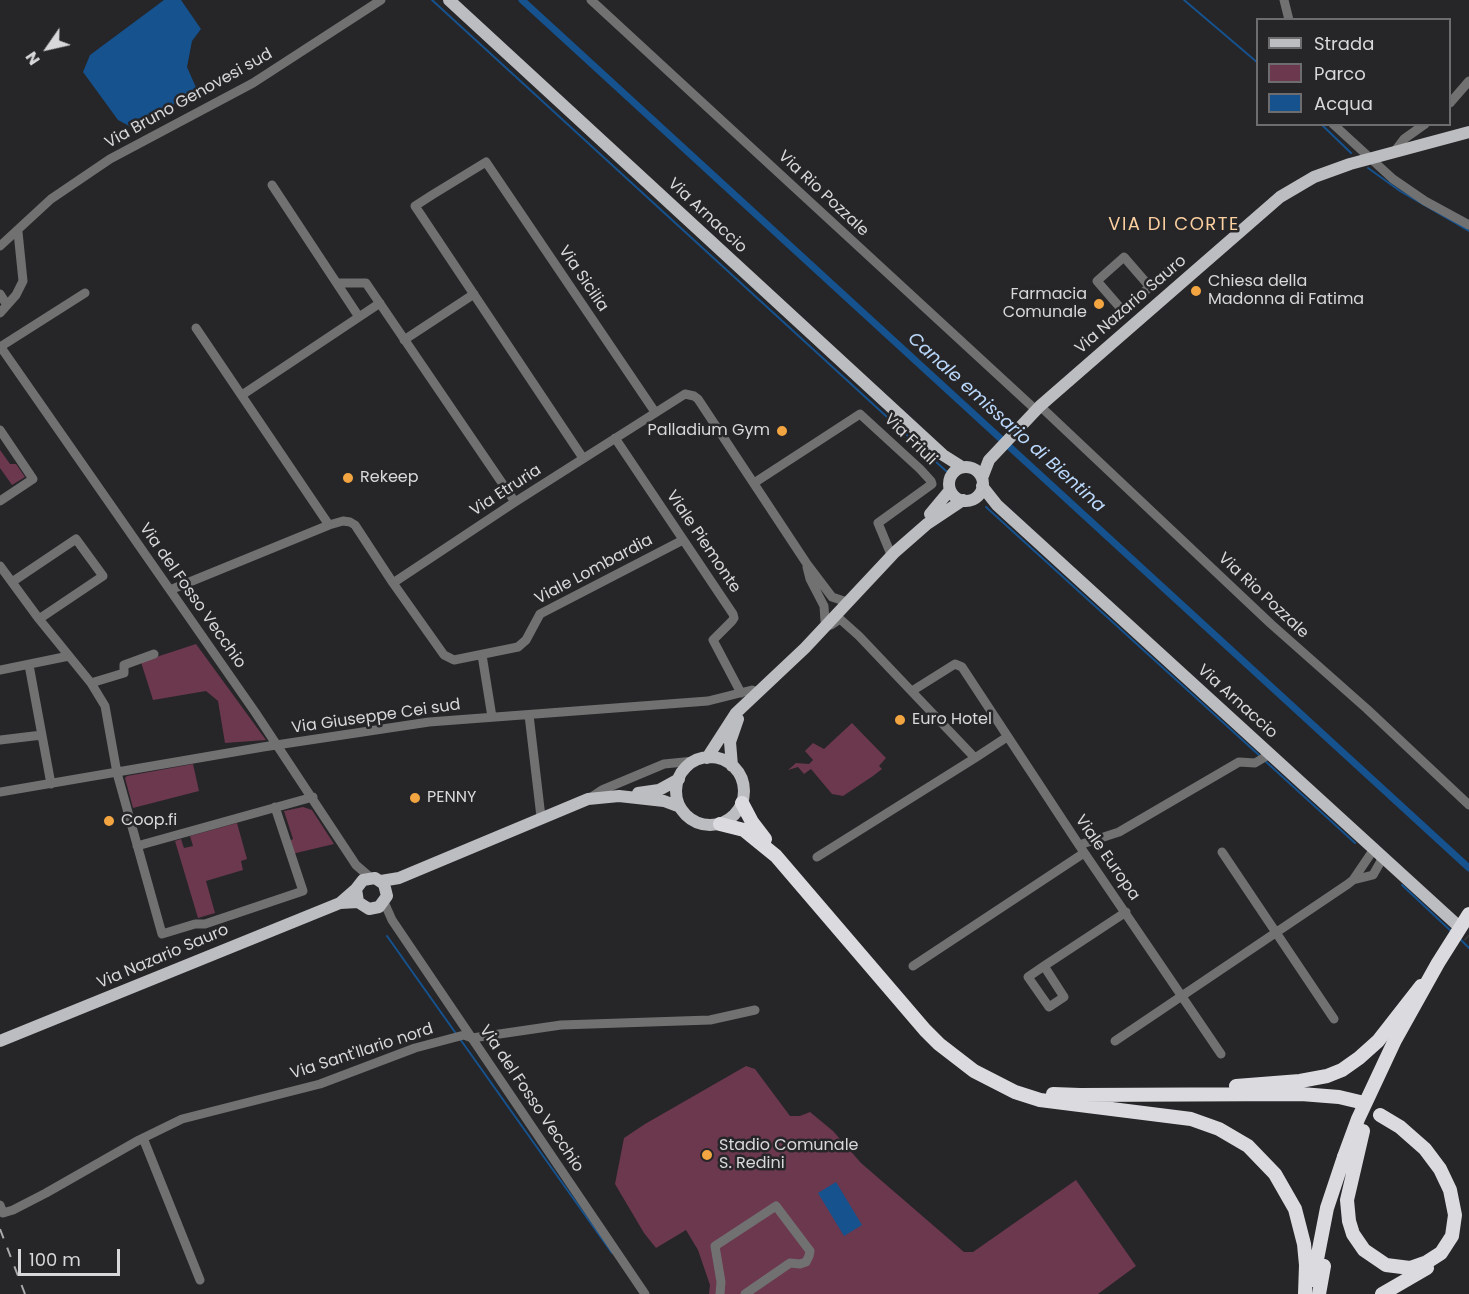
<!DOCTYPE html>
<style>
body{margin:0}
#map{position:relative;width:1469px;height:1294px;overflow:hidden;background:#262528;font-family:Poppins,sans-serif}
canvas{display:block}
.legend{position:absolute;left:1256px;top:18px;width:195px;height:108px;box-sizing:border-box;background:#262528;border:2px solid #6d6c6f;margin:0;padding:8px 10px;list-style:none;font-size:18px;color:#d8d7d9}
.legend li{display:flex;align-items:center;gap:12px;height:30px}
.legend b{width:30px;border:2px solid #6d6c6f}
.north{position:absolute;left:18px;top:18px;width:60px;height:60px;-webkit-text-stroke:4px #262528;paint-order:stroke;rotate:236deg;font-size:16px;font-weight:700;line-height:24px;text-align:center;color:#d8d7d9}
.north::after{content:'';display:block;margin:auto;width:21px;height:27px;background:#d8d7d9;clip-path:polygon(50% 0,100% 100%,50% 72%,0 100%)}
.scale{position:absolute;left:18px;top:1249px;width:102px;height:27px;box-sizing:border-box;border:3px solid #d8d7d9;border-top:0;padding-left:8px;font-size:18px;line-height:21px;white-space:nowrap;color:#d8d7d9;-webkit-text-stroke:4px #262528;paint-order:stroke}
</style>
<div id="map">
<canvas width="1469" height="1294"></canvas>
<ul class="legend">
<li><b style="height:8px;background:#bcbdc0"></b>Strada</li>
<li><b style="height:16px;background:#6b384e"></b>Parco</li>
<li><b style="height:16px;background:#15528e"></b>Acqua</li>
</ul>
<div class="north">N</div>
<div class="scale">100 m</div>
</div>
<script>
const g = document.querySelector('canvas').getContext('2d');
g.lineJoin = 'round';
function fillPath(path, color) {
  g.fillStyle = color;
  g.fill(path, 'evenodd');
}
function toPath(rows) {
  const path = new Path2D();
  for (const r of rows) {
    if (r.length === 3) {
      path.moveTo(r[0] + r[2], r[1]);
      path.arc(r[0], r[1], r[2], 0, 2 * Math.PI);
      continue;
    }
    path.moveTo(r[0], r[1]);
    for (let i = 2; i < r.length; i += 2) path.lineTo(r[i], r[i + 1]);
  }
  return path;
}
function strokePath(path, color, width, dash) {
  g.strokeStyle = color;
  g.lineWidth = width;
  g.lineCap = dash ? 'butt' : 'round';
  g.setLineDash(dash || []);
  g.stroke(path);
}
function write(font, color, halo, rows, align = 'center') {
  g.font = font + ' Poppins,sans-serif';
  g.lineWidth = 5;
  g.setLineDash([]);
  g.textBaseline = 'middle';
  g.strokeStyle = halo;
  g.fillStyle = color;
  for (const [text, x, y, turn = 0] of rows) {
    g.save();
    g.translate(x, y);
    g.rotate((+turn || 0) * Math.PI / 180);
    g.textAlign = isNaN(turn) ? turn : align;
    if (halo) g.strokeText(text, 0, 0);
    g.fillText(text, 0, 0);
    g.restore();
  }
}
const green = toPath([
 [0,450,10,464,16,464,25,477,12,485,0,468],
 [196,644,266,740,225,743,218,701,206,691,153,700,141,662],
 [852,723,886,758,879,766,882,769,873,776,843,796,832,794,811,769,804,774,798,767,788,770,796,763,809,764,813,760,805,751,813,743,824,749],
 [193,764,199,791,133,808,125,778,127,776],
 [303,807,312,810,334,844,292,854,289,841,293,839,284,811],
 [237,823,247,859,241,861,243,870,206,881,215,913,198,918,175,841,181,839,184,848,193,846,190,836],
 [746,1066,755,1069,790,1116,800,1116,810,1112,833,1131,861,1163,964,1252,973,1252,1076,1180,1136,1266,1098,1294,709,1294,710,1285,698,1250,686,1230,656,1248,644,1233,615,1184,624,1138,645,1124]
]);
const water = toPath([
 [164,0,181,0,201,29,192,41,187,67,198,92,179,101,140,127,131,127,118,120,83,72,90,55],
 [836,1182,862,1225,844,1236,818,1193]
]);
const stream = toPath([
 [432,0,946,471],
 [1184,0,1258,63],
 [1321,124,1351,153],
 [1368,168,1400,191,1469,231],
 [986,507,1260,756],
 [1264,760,1355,843],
 [1402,885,1452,932],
 [387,936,457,1035],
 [1460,939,1469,948],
 [460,1039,612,1253]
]);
const canal = toPath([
 [522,0,1469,868]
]);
const majorTunnel = toPath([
 [1455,923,1469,936]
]);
const minor = toPath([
 [591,0,1036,410],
 [1284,0,1289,20],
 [1450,103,1469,81],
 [1333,124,1393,179,1425,201,1469,225],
 [1395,151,1404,139,1425,124],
 [272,185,359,317],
 [0,246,51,199,110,159,253,83,381,0],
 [337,283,366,283,515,502],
 [0,294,7,305],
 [1123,311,1097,281,1124,257,1150,287],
 [0,313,16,295,23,281,18,232],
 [1104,327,1169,270],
 [196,328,329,525],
 [404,340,474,294],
 [0,346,255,712,356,865,371,878],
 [0,347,85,293],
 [242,395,380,303],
 [1040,406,1271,624,1367,709,1469,805],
 [0,430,33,479,0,501],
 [615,438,733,614,734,618,732,621,713,640,741,693],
 [583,458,415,206,432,195,486,162,655,412],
 [754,483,860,414,920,469,931,481,932,484,878,523,890,552],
 [0,566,39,619,91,683,105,706,117,773,162,934,195,924,205,924,303,891,275,807],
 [807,567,810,579,824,606,825,621],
 [12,582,76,539,103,576,39,619],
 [393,583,444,655,454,660,518,647,526,640,540,614,683,540],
 [170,590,329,525,343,521,350,522,355,525,393,583,515,502,685,394,694,396,698,399,807,564,832,597,844,601],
 [831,625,840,619,859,636,975,758,1007,737],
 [482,655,492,717],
 [29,665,51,784],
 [0,670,69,656],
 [91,683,124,673,124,665,154,654],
 [912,691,955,664,962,667,1079,845,1221,1054],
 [529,715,541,817],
 [0,740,42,735],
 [0,792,263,747,429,722,708,701,752,690,758,692],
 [590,798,602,790,664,764,694,761],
 [1079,845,1119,832,1239,762,1255,763,1270,754],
 [137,846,313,797],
 [1222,852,1334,1019],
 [817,857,975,758],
 [1353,880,1373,875,1381,861,1380,854],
 [384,902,392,920,645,1294],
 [913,966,1084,853],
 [1044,966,1064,997,1049,1007,1028,977,1044,966,1126,912],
 [1115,1041,1348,884,1353,880,1374,849],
 [143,1138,200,1280],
 [0,1205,3,1213,13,1210,46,1193,139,1140,182,1119,320,1084,415,1048,464,1035,472,1038,561,1025,710,1020,755,1010],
 [720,1294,721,1282,715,1246,776,1206,810,1251,809,1256,806,1262,800,1264,790,1263,745,1294]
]);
const major = toPath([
 [449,0,943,455,962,467],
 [966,484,17],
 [982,478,989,460,1040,406,1280,197,1314,177,1350,164,1469,132],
 [982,486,997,505,1455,923],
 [930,514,950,490],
 [710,791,34],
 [707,758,736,713,805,648,895,552,927,524,963,500],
 [732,766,730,742,738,719],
 [638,793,659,790,679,779],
 [381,881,399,878,588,799,619,796,664,801,680,807],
 [340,903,358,902,369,909,379,907,387,896,384,884,375,878,363,880,356,889,358,902],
 [0,1041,340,903,356,889]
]);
const highway = toPath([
 [742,803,752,822,765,839],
 [720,824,744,830,776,856,925,1030,939,1044,974,1071,1015,1092,1040,1100,1191,1119,1219,1129,1248,1146,1275,1174,1295,1209,1304,1244,1306,1265,1305,1294],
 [1236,1086,1300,1081,1327,1076,1342,1070,1359,1058,1378,1041,1421,986],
 [1053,1094,1080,1095,1301,1094,1339,1097,1360,1102],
 [1363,1131,1347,1200,1349,1221,1353,1234,1364,1250,1386,1265,1410,1268,1427,1262,1441,1253,1452,1236,1455,1215,1450,1190,1440,1169,1425,1149,1400,1127,1380,1115],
 [1313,1280,1327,1208,1344,1157],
 [1319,1294,1324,1266],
 [1382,1294,1427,1268]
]);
const rail = toPath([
 [0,1229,25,1294]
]);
const highwayBridge = toPath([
 [1344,1157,1358,1119,1395,1040,1438,963,1469,914]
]);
const markers = [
 [1196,291,6,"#f2a541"],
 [1099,304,6,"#f2a541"],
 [782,431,6,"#f2a541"],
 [348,478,6,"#f2a541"],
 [900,720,6,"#f2a541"],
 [415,798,6,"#f2a541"],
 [109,821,6,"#f2a541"],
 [707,1155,6,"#f2a541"]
];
const streetNames = [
 ["Via Bruno Genovesi sud",189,99,-29],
 ["Via Rio Pozzale",823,194,43],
 ["Via Arnaccio",707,216,43],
 ["Via Sicilia",583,279,56],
 ["Via Nazario Sauro",1131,305,-41],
 ["Via Friuli",910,440,44],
 ["Via Etruria",506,491,-33],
 ["Viale Piemonte",703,542,56],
 ["Viale Lombardia",594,570,-28],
 ["Via del Fosso Vecchio",192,596,55],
 ["Via Rio Pozzale",1263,596,43],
 ["Via Arnaccio",1237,702,42],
 ["Via Giuseppe Cei sud",376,717,-8],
 ["Viale Europa",1107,858,55],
 ["Via Nazario Sauro",163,957,-23],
 ["Via Sant'Ilario nord",362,1052,-18],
 ["Via del Fosso Vecchio",531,1099,56]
];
const poiNames = [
 ["Chiesa della",1208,282],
 ["Madonna di Fatima",1208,300],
 ["Farmacia",1087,295,"right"],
 ["Comunale",1087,313,"right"],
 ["Palladium Gym",770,431,"right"],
 ["Rekeep",360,478],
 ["Euro Hotel",912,720],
 ["PENNY",427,798],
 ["Coop.fi",121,821],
 ["Stadio Comunale",719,1146],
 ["S. Redini",719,1164]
];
const neighbourhoodNames = [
 ["VIA DI CORTE",1174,225]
];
const waterNames = [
 ["Canale emissario di Bientina",1006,423,42]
];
fillPath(green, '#6b384e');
fillPath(water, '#15528e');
strokePath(stream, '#15528e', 2);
strokePath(canal, '#15528e', 7);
strokePath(majorTunnel, '#414043', 12, [12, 6]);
strokePath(minor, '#717172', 9);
strokePath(major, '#bcbdc0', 12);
strokePath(highway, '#dbdbdf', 14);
strokePath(rail, '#a9a8aa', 2, [10, 10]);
strokePath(highwayBridge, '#dbdbdf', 14);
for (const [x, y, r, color] of markers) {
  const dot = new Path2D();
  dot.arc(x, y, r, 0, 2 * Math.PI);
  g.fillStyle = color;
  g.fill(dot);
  strokePath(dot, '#262528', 2);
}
write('16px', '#d8d7d9', '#262528', streetNames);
write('16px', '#d8d7d9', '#262528', poiNames, 'left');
g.letterSpacing = '1.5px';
write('18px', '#fcd0a0', '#262528', neighbourhoodNames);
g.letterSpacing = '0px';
write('italic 18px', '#bad8fb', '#262528', waterNames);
</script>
